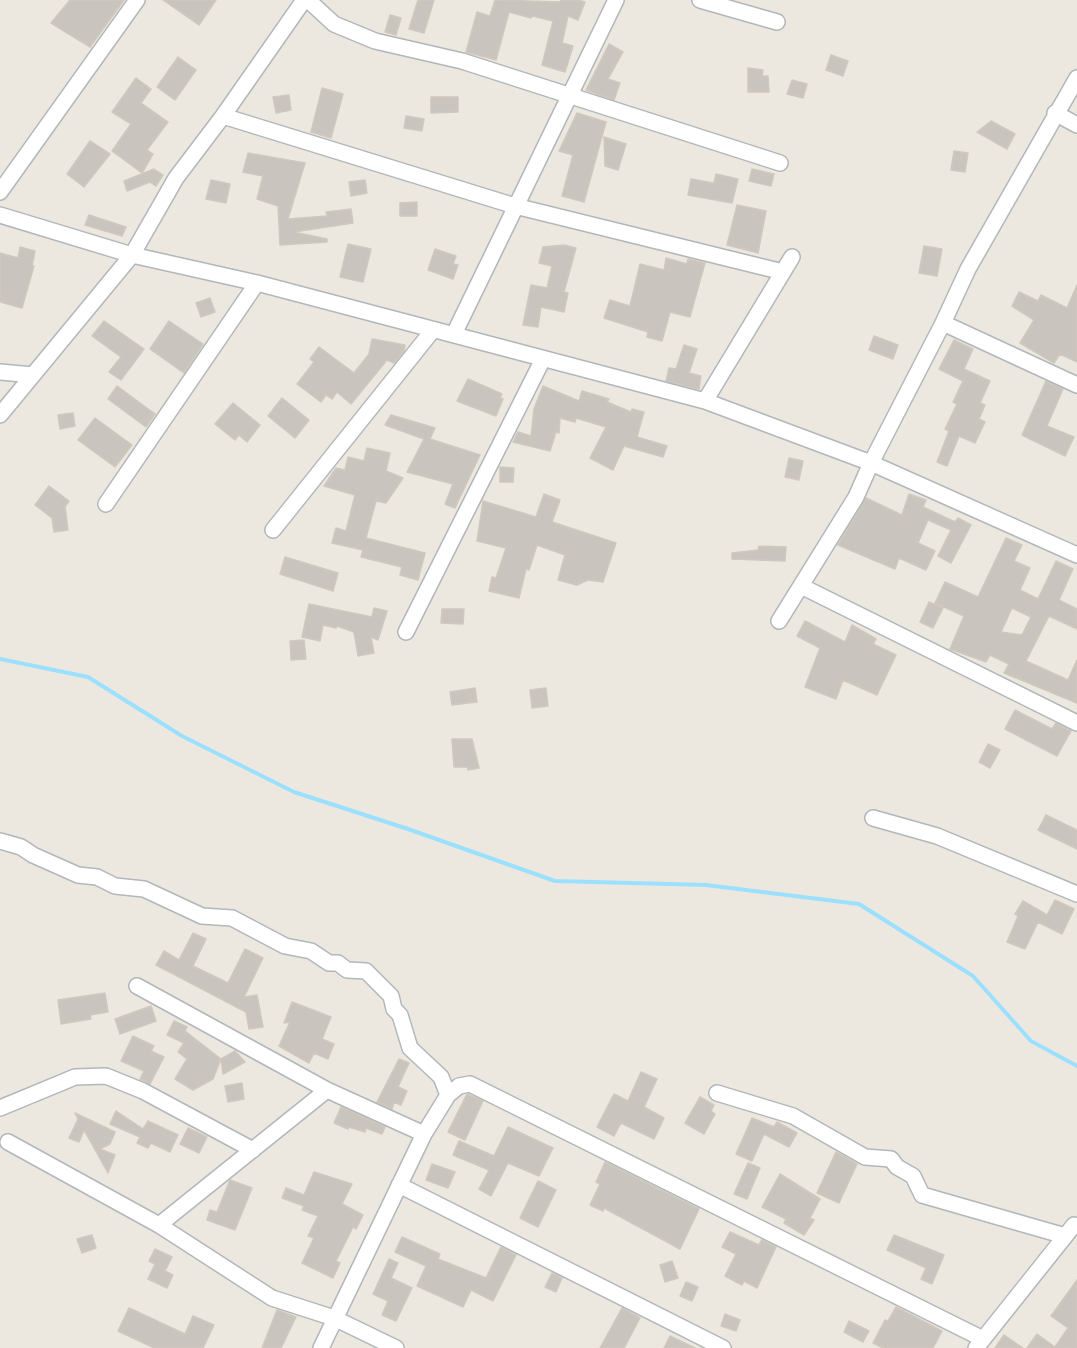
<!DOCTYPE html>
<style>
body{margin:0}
canvas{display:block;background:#ece8df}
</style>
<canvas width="1077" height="1348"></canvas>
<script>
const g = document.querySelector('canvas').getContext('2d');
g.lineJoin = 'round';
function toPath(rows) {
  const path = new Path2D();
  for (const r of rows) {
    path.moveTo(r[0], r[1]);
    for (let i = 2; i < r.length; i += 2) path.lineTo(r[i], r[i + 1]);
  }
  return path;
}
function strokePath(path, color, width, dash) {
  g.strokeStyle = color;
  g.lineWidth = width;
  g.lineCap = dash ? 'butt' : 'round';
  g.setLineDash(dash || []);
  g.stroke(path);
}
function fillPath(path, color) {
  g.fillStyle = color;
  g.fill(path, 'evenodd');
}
const stream = toPath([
 [0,659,88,677,182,736,294,792,408,829,555,881,706,885,859,904,973,976,1031,1041,1077,1066]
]);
const building = toPath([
 [70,0,124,0,90,47,51,23,70,0],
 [163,0,216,0,199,25,163,0],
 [418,0,434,0,424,33,409,29,418,0],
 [495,0,560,2,561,0,578,0,585,2,578,20,568,16,562,43,573,46,565,72,542,65,553,21,532,16,531,18,509,12,496,60,466,52,477,12,490,16,495,0],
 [390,15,401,18,396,35,385,32,390,15],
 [609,44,623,52,608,79,620,83,614,100,586,90,609,44],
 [831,55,848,61,843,76,826,70,831,55],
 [178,57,196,70,175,100,157,87,178,57],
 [748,68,763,70,762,76,768,76,769,92,748,92,748,68],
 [136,78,151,89,141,103,168,122,147,150,153,154,142,173,112,151,131,124,112,112,136,78],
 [792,80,807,84,803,98,787,94,792,80],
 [322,88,343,94,331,138,311,132,322,88],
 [289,95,291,110,276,113,273,97,289,95],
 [431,97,458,97,458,112,431,113,431,97],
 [577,113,606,122,584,202,562,196,573,155,559,151,577,113],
 [406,116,424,119,422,131,404,128,406,116],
 [991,121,1015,134,1007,149,977,132,991,121],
 [604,137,626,144,618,170,605,166,604,137],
 [90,141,110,154,84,187,67,174,90,141],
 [954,151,968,153,965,172,951,170,954,151],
 [248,153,305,163,288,219,327,216,326,212,351,209,353,223,294,232,327,239,327,242,280,245,278,206,257,199,263,176,243,172,248,153],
 [154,169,163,175,156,186,150,182,127,191,124,181,154,169],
 [752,169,774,174,771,186,749,181,752,169],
 [716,174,738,179,732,203,688,195,691,179,714,183,716,174],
 [211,180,230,184,226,203,206,199,211,180],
 [365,180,367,193,351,196,349,182,365,180],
 [417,202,417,216,400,216,400,203,417,202],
 [737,205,766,211,758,253,727,245,737,205],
 [89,215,126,227,122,236,85,225,89,215],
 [348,244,371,249,363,282,340,277,348,244],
 [564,245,576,248,564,292,568,293,564,312,541,307,538,327,523,325,531,285,547,288,552,266,539,263,543,247,564,245],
 [924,246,942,249,937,276,919,273,924,246],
 [20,247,35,251,32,266,34,266,22,308,0,302,0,253,18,258,20,247],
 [435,249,456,256,453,264,458,265,453,279,428,270,435,249],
 [666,258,687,264,688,259,705,263,690,317,670,312,662,341,647,337,648,332,604,318,610,300,630,306,640,264,664,270,666,258],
 [1077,285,1077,362,1060,354,1054,363,1020,343,1034,320,1012,306,1019,292,1038,301,1041,295,1067,308,1077,285],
 [210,298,215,312,201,317,196,303,210,298],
 [104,321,144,349,121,380,109,372,121,357,92,336,104,321],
 [169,321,203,344,184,373,150,349,169,321],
 [874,336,898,345,893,359,869,350,874,336],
 [372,339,405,345,404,351,394,363,387,360,351,404,337,392,332,399,326,395,321,402,297,384,314,362,310,359,319,347,354,373,369,354,372,339],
 [954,340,973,349,964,369,990,381,980,403,985,405,979,419,985,422,975,443,959,436,947,466,937,462,949,431,945,429,957,404,953,402,963,381,939,369,954,340],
 [684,345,697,349,689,373,701,376,699,389,666,381,669,368,676,369,684,345],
 [468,379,502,394,500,398,503,399,496,416,457,401,468,379],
 [1046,381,1063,389,1047,426,1074,437,1065,456,1022,435,1046,381],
 [117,386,155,414,146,427,108,399,117,386],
 [543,386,579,401,582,391,609,399,607,402,631,412,632,409,644,412,637,437,667,446,663,457,624,446,613,470,590,458,606,427,576,418,575,422,560,418,559,433,556,432,550,451,513,442,518,432,531,436,534,409,543,386],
 [282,398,309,420,295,438,268,416,282,398],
 [233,403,260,425,247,442,239,435,235,440,215,424,233,403],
 [73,413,75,426,60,429,58,415,73,413],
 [391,415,435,428,430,439,480,455,455,508,445,504,453,484,407,472,424,439,385,425,391,415],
 [95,418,132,445,115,467,78,440,95,418],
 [367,448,390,453,386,471,403,478,386,503,376,501,366,538,425,553,418,580,400,575,402,567,361,557,363,550,332,543,336,528,346,531,355,495,324,486,336,468,345,470,348,457,364,461,367,448],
 [789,458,803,461,799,480,785,477,789,458],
 [500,467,514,468,513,482,500,482,500,467],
 [49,486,69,501,65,507,68,530,54,532,52,518,35,505,49,486],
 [544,494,560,500,552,522,616,543,603,582,588,580,577,585,558,580,565,555,537,545,529,570,526,569,519,598,489,591,492,577,496,578,506,548,477,541,483,501,536,517,544,494],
 [909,494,926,500,923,507,955,522,958,518,971,525,951,563,938,556,951,530,928,520,918,543,935,551,926,570,899,558,895,569,838,545,866,498,902,515,909,494],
 [1006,538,1022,545,1014,561,1030,568,1020,590,1038,599,1056,561,1073,569,1059,600,1077,609,1077,629,1049,616,1026,661,1068,680,1077,660,1077,703,1004,673,1009,664,990,655,986,662,950,649,964,616,935,603,945,582,978,597,1006,538],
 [1012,608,1031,617,1022,635,1001,632,1012,608],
 [759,546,786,547,785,561,732,559,732,553,758,550,759,546],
 [285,557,338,573,333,591,280,574,285,557],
 [929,602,943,608,933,628,920,622,929,602],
 [309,604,372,617,374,608,387,611,378,640,371,637,374,653,358,656,354,632,337,626,336,628,323,625,320,641,302,637,309,604],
 [442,609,464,609,463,624,441,623,442,609],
 [805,621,845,642,852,625,876,639,873,644,896,655,877,695,843,680,836,699,805,687,820,648,797,636,805,621],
 [304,640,306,659,291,660,290,641,304,640],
 [475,688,477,702,452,705,450,692,475,688],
 [546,688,548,706,532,708,530,690,546,688],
 [1015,710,1052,729,1056,723,1071,731,1057,756,1005,729,1015,710],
 [452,739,472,739,479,768,468,770,468,767,454,767,452,739],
 [988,744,1000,750,990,768,979,762,988,744],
 [1046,815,1077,830,1077,849,1038,830,1046,815],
 [1055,900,1074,909,1062,934,1038,922,1025,949,1007,942,1018,916,1015,914,1023,901,1047,915,1055,900],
 [193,933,206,939,193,966,228,983,245,949,263,958,244,997,257,995,263,1027,249,1029,246,1012,156,965,164,951,179,960,193,933],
 [105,993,108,1012,90,1015,91,1019,61,1024,58,1000,105,993],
 [292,1002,331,1017,322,1039,334,1044,328,1059,314,1053,309,1063,279,1046,290,1022,284,1023,292,1002],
 [151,1006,156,1021,120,1034,115,1019,151,1006],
 [174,1021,187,1027,185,1031,221,1059,213,1079,193,1090,175,1079,187,1059,178,1052,184,1043,167,1035,174,1021],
 [133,1036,154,1046,151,1051,164,1057,150,1084,140,1079,144,1071,121,1061,133,1036],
 [235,1051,245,1062,223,1074,221,1059,235,1051],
 [399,1059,409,1063,398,1087,407,1091,401,1105,394,1102,392,1109,377,1102,399,1059],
 [641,1072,657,1079,644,1107,664,1118,654,1139,621,1123,614,1136,597,1127,614,1094,628,1101,641,1072],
 [242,1083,244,1099,228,1102,225,1086,242,1083],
 [467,1094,483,1101,465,1140,448,1132,467,1094],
 [700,1097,714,1105,711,1111,715,1114,704,1134,685,1123,700,1097],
 [341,1107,385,1127,382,1134,366,1128,365,1132,349,1127,348,1129,334,1123,341,1107],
 [116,1111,143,1129,148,1121,178,1135,170,1152,151,1143,148,1148,137,1143,140,1137,110,1124,116,1111],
 [75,1113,115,1132,110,1144,100,1149,115,1155,108,1173,84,1130,79,1142,69,1138,78,1119,75,1113],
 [752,1118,774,1127,777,1122,797,1133,789,1147,764,1134,752,1161,736,1154,752,1118],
 [508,1127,553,1148,539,1176,508,1163,491,1196,479,1189,489,1170,453,1155,459,1141,494,1156,508,1127],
 [188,1128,207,1137,199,1153,180,1144,188,1128],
 [836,1152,857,1164,839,1203,817,1193,836,1152],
 [605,1162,699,1209,680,1249,604,1208,603,1211,590,1205,600,1184,596,1182,605,1162],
 [748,1163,760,1168,747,1199,734,1194,748,1163],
 [432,1164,455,1172,448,1188,426,1180,432,1164],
 [314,1172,352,1184,342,1204,363,1215,356,1229,353,1227,336,1261,340,1263,333,1278,302,1263,314,1238,308,1236,318,1216,302,1210,304,1206,282,1198,286,1188,304,1195,314,1172],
 [780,1174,820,1199,810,1218,814,1220,804,1235,784,1223,786,1219,762,1207,780,1174],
 [230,1180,252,1188,235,1230,207,1220,210,1210,217,1212,230,1180],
 [538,1181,556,1190,538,1227,520,1218,538,1181],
 [730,1232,759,1245,762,1240,776,1247,757,1288,744,1281,742,1285,725,1276,736,1254,722,1247,730,1232],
 [92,1235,96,1248,82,1253,77,1239,92,1235],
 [894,1235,944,1255,932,1284,921,1279,926,1268,887,1250,894,1235],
 [402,1237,440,1254,438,1259,486,1278,501,1247,516,1255,493,1301,471,1290,463,1307,417,1286,426,1266,395,1252,402,1237],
 [155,1249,172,1257,165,1271,173,1275,167,1288,148,1279,155,1264,149,1261,155,1249],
 [389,1259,398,1263,391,1278,412,1288,396,1321,382,1315,388,1301,373,1294,389,1259],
 [672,1261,678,1278,665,1282,660,1265,672,1261],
 [552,1273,562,1278,556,1292,545,1287,552,1273],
 [1077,1280,1077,1348,1027,1348,1037,1334,1055,1347,1068,1328,1051,1316,1077,1280],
 [686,1282,698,1287,692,1301,680,1296,686,1282],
 [896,1307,942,1331,933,1348,883,1348,873,1343,885,1320,888,1321,896,1307],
 [129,1308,185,1334,193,1316,214,1325,203,1348,154,1348,118,1331,129,1308],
 [622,1308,640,1318,624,1348,600,1348,622,1308],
 [277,1310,296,1317,281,1348,262,1348,277,1310],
 [725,1314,740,1320,736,1331,721,1326,725,1314],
 [849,1321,869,1331,863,1342,844,1332,849,1321],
 [1004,1335,1023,1348,995,1348,1004,1335],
 [670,1336,695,1348,664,1348,670,1336]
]);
const minor = toPath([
 [308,0,334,24,375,41,462,61,780,163],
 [700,0,777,22],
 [1077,78,968,269,943,323,1077,385],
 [1055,113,1077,125],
 [223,116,515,206,783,272],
 [0,192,137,0],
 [0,215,132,255,257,283,705,401,871,463,1077,555],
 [454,334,616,0],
 [0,372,33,375],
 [705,401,792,257],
 [0,415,132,255,176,178,223,116,304,0],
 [106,504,257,283],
 [273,530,433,330],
 [801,586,1077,723],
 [779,621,856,497,871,463,943,323],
 [406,632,543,359],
 [873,818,937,836,1077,894],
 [0,841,21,847,33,855,78,875,97,877,115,886,144,889,202,916,232,918,285,946,311,951,329,963,338,963,347,970,366,971,391,996,394,1009,400,1015,410,1048,441,1077,448,1095],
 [137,986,327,1090,424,1134],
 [717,1093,793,1116,865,1157,891,1159,897,1167,913,1176,922,1195,1065,1236],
 [0,1108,75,1077,106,1076,143,1091,253,1150],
 [8,1142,159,1225,272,1298,334,1318,396,1348],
 [399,1185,723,1348],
 [159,1225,327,1090],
 [321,1348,424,1134,448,1095,459,1086,470,1084,983,1339],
 [976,1348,1074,1225,1077,1226]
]);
strokePath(stream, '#9ce0ff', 4);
fillPath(building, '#c9c5be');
strokePath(building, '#d1c8bd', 1.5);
strokePath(minor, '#b2b7bb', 18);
strokePath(minor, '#fff', 15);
</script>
